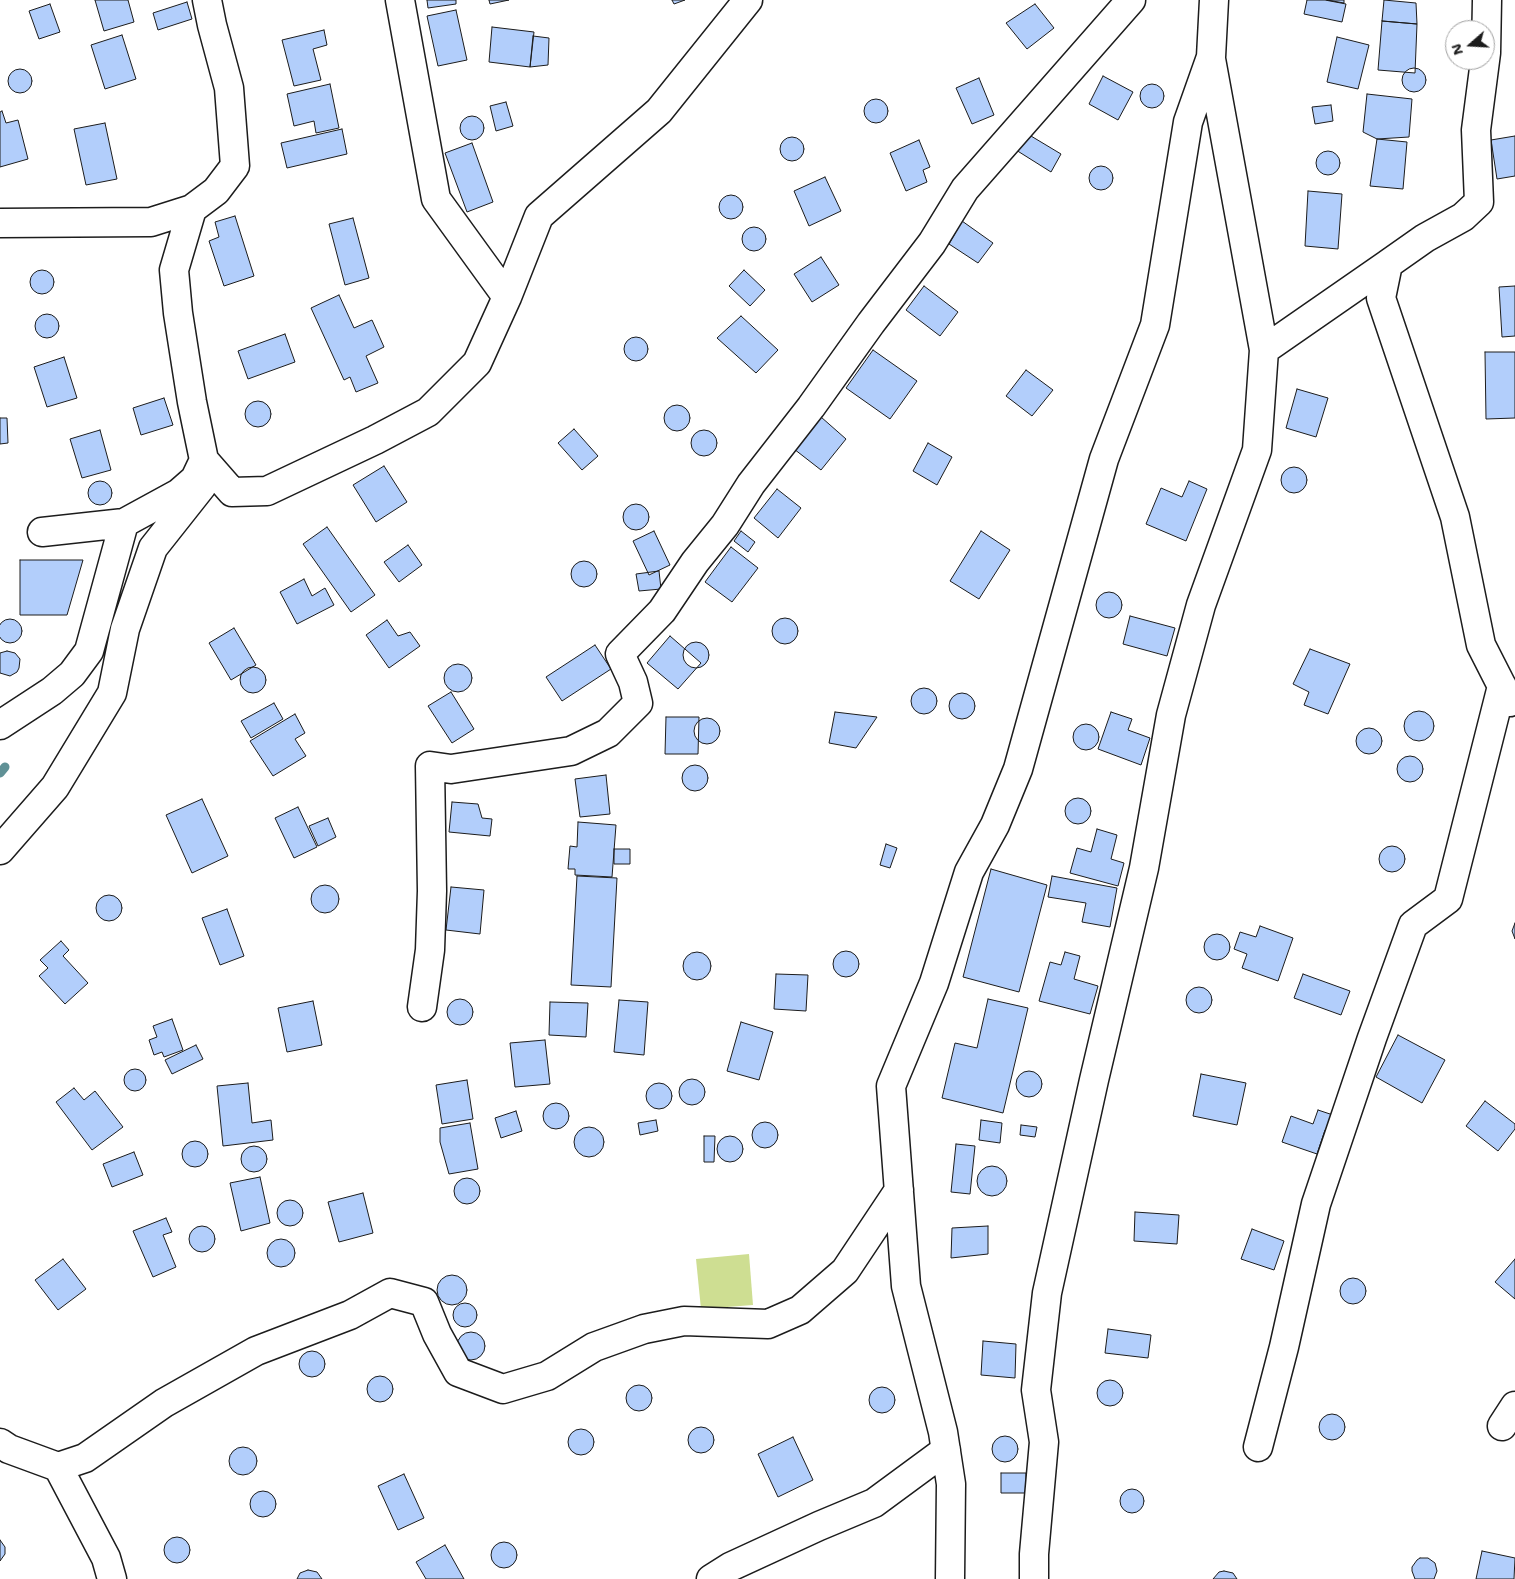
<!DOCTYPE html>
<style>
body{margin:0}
#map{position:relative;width:1515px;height:1579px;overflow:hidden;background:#fff;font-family:"Shantell Sans",sans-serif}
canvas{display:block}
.north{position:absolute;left:1445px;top:20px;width:50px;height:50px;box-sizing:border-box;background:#fff;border:1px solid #a4a4a4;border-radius:50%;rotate:251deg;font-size:14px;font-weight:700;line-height:20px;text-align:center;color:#1c1c1c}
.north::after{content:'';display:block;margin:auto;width:18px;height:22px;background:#1c1c1c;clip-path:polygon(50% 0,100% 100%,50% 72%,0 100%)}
</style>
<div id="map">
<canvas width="1515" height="1579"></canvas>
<div class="north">N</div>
</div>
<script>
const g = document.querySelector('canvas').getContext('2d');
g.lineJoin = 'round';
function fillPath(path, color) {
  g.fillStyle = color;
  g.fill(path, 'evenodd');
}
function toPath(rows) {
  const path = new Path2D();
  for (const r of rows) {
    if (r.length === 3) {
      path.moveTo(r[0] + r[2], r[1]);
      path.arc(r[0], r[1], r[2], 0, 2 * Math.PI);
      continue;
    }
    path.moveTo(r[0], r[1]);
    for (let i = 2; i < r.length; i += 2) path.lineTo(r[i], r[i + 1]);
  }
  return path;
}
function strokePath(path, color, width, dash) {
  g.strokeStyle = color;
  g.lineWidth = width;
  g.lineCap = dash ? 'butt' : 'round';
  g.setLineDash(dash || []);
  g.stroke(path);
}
const green = toPath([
 [749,1254,753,1305,701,1309,696,1259]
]);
const stream = toPath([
 [0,773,5,767]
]);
const building = toPath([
 [95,0,128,0,134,22,104,31,95,0],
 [427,0,456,0,456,4,428,8,427,0],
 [489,0,509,0,490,4,489,0],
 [672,0,685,0,674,4,672,0],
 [1307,0,1325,0,1346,4,1342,22,1304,14,1307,0],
 [1327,0,1344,0,1344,3,1327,0],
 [1384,0,1416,3,1417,24,1382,21,1384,0],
 [187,2,192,19,158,30,153,13,187,2],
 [50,4,60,32,39,39,29,11,50,4],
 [1035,4,1054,28,1027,49,1006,23,1035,4],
 [456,10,467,60,438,66,427,16,456,10],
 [1382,21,1417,24,1415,73,1378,70,1382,21],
 [492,27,534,32,530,67,489,62,492,27],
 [324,30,327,45,313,49,321,80,294,86,282,40,324,30],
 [122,35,136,79,105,89,91,45,122,35],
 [533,36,549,38,548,65,530,67,533,36],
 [1337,37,1369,45,1358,89,1327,82,1337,37],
 [1414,80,12],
 [20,81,12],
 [1103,76,1133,92,1118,120,1089,104,1103,76],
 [979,78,994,115,972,124,956,88,979,78],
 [1152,96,12],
 [330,84,339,128,316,133,314,121,294,126,287,94,330,84],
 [1367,94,1412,99,1409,137,1377,139,1363,132,1367,94],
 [876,111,12],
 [506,102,513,126,496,131,490,106,506,102],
 [1331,105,1333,121,1315,124,1312,107,1331,105],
 [2,111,6,123,18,120,28,159,0,167,0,112,2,111],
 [472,128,12],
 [105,123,117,179,86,185,74,129,105,123],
 [342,129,347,154,287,168,281,143,342,129],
 [1026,133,1061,154,1051,172,1016,150,1026,133],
 [1515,136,1515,176,1497,179,1491,140,1515,136],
 [792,149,12],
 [1377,139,1407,142,1403,189,1370,186,1377,139],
 [919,140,930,167,923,170,927,182,906,191,890,153,919,140],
 [472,143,493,202,467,212,445,153,472,143],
 [1328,163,12],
 [1101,178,12],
 [825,177,841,211,809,226,794,191,825,177],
 [1308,191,1342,194,1338,249,1305,246,1308,191],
 [731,207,12],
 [235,216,254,276,224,286,209,241,219,237,215,222,235,216],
 [353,218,369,278,345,285,329,224,353,218],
 [962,221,993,243,978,263,949,244,962,221],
 [754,239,12],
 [821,257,839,285,812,302,794,274,821,257],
 [42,282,12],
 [744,270,765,290,750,306,729,286,744,270],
 [924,286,958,312,940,336,906,310,924,286],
 [1515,286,1515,336,1502,337,1499,287,1515,286],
 [339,295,354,328,372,320,384,347,366,356,378,383,356,392,350,377,344,380,311,308,339,295],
 [47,326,12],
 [741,316,778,350,756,373,717,338,741,316],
 [285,334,295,362,248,379,238,351,285,334],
 [636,349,12],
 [873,350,917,381,890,419,846,388,873,350],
 [1485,352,1515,352,1515,418,1486,419,1485,352],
 [64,357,77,398,47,407,34,367,64,357],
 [1026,370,1053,390,1032,416,1006,396,1026,370],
 [1297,389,1328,398,1316,437,1286,428,1297,389],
 [164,398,173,425,141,435,133,408,164,398],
 [258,414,13],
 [677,418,13],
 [821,417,846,439,821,470,794,449,821,417],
 [0,418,7,418,8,443,0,444,0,418],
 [574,429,598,456,582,470,558,443,574,429],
 [100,430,111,470,82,478,70,439,100,430],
 [704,443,13],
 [928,443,952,457,937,485,913,471,928,443],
 [384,466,407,502,376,522,353,485,384,466],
 [1294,480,13],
 [100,493,12],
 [1189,481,1207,489,1186,541,1146,524,1161,488,1182,497,1189,481],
 [777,489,801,508,778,538,754,518,777,489],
 [636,517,13],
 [327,527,375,595,351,612,303,544,327,527],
 [654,531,670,565,649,575,633,541,654,531],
 [741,531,755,542,748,552,734,541,741,531],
 [981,531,1010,550,979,599,950,581,981,531],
 [408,545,422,565,399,582,384,562,408,545],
 [731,547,758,568,732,602,705,582,731,547],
 [20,560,83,560,67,615,20,615,20,560],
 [584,574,13],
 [659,571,661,589,639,591,636,574,659,571],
 [304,579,312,596,325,588,334,605,297,624,280,592,304,579],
 [1109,605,13],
 [1130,616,1175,628,1167,656,1123,644,1130,616],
 [785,631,13],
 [10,631,12],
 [387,620,398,636,410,632,420,646,389,668,366,635,387,620],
 [234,628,256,665,231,680,209,643,234,628],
 [670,636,701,663,678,689,647,663,670,636],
 [696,655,13],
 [595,645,611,669,562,701,546,677,595,645],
 [1310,649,1350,664,1328,714,1304,705,1309,692,1293,684,1310,649],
 [7,651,15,653,20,659,19,668,17,672,10,676,0,673,0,653,7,651],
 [458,678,14],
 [253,680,13],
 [924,701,13],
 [451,692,474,729,452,743,428,706,451,692],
 [962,706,13],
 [274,703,283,719,251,738,241,721,274,703],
 [1419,726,15],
 [835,712,877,717,856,748,829,743,835,712],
 [1111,712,1132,719,1128,730,1150,738,1141,765,1098,749,1111,712],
 [295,714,305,733,295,739,306,756,273,776,250,741,295,714],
 [666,717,699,717,698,754,665,754,666,717],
 [707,731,13],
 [1086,737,13],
 [1369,741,13],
 [1410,769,13],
 [695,778,13],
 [606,775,610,814,580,817,575,779,606,775],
 [1078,811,13],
 [202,799,228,856,192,873,166,815,202,799],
 [452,802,478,804,482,818,492,819,490,836,449,832,452,802],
 [298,807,317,847,294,858,275,818,298,807],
 [328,818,336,837,318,846,309,826,328,818],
 [578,822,616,825,612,877,575,875,575,869,568,869,570,846,577,847,578,822],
 [1097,829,1117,835,1111,859,1124,863,1118,886,1070,873,1077,848,1091,852,1097,829],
 [886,844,897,848,890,868,880,865,886,844],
 [1392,859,13],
 [614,849,630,849,630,864,614,864,614,849],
 [991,869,1047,885,1019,992,963,977,991,869],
 [577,876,617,878,611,987,571,985,577,876],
 [1052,876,1117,888,1110,927,1082,922,1086,903,1048,897,1052,876],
 [325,899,14],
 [451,887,484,890,480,934,446,930,451,887],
 [109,908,13],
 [227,909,244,956,220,965,202,918,227,909],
 [1515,923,1515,939,1512,931,1515,923],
 [1260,926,1293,938,1278,981,1242,968,1247,954,1234,949,1240,932,1256,937,1260,926],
 [1217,947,13],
 [61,941,69,950,63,956,88,983,65,1004,39,976,48,968,40,960,61,941],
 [846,964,13],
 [697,966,14],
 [1065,952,1080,956,1074,979,1098,986,1090,1014,1039,1001,1050,962,1061,965,1065,952],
 [776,974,808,975,806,1011,774,1009,776,974],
 [1303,974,1350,991,1341,1015,1294,998,1303,974],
 [1199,1000,13],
 [988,999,1028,1008,1003,1113,942,1098,955,1043,977,1048,988,999],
 [460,1012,13],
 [619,1000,648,1002,644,1055,614,1052,619,1000],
 [313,1001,322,1045,287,1052,278,1008,313,1001],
 [550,1002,588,1003,586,1037,549,1035,550,1002],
 [172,1019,183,1050,164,1057,162,1052,154,1055,149,1040,157,1037,153,1026,172,1019],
 [741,1022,773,1032,759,1080,727,1071,741,1022],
 [1398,1035,1445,1060,1422,1103,1376,1077,1398,1035],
 [545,1040,550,1084,515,1087,510,1043,545,1040],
 [196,1045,203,1059,172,1074,165,1060,196,1045],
 [135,1080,11],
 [1029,1084,13],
 [1201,1074,1246,1083,1237,1125,1193,1116,1201,1074],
 [692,1092,13],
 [467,1080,473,1119,442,1124,436,1085,467,1080],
 [248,1083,252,1123,271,1120,273,1140,223,1146,217,1086,248,1083],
 [659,1096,13],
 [74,1088,84,1100,95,1091,123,1127,92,1150,56,1102,74,1088],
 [1485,1101,1515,1124,1515,1129,1498,1151,1466,1126,1485,1101],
 [556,1116,13],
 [1318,1110,1336,1116,1330,1132,1325,1130,1317,1154,1282,1142,1291,1116,1313,1124,1318,1110],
 [516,1111,522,1131,501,1138,495,1118,516,1111],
 [656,1120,658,1131,640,1135,638,1123,656,1120],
 [981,1120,1002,1123,1000,1143,979,1140,981,1120],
 [765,1135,13],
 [470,1123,478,1169,449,1174,440,1142,440,1128,470,1123],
 [1021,1125,1037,1127,1035,1137,1020,1135,1021,1125],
 [589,1142,15],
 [704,1136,715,1136,714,1162,704,1162,704,1136],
 [730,1149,13],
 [195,1154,13],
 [956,1144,975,1146,970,1194,951,1192,956,1144],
 [254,1159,13],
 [134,1152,143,1175,112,1187,103,1164,134,1152],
 [992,1181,15],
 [260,1177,270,1223,241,1231,230,1183,260,1177],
 [467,1191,13],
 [363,1193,373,1233,339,1242,328,1202,363,1193],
 [290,1213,13],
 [1135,1212,1179,1215,1177,1244,1134,1241,1135,1212],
 [166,1218,172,1232,163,1235,176,1267,153,1277,133,1231,166,1218],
 [202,1239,13],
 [988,1226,988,1254,951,1258,952,1228,988,1226],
 [1252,1229,1284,1241,1274,1270,1241,1259,1252,1229],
 [281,1253,14],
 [63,1259,86,1289,58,1310,35,1280,63,1259],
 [1515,1259,1515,1299,1495,1282,1515,1259],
 [452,1290,15],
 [1353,1291,13],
 [465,1315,12],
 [1108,1329,1151,1335,1148,1358,1105,1353,1108,1329],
 [471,1346,14],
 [983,1341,1016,1344,1015,1378,981,1375,983,1341],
 [312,1364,13],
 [380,1389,13],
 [1110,1393,13],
 [639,1398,13],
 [882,1400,13],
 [1332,1427,13],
 [701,1440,13],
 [581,1442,13],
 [1005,1449,13],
 [793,1437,813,1480,778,1497,758,1454,793,1437],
 [243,1461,14],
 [1001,1473,1026,1473,1026,1493,1001,1493,1001,1473],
 [404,1474,424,1518,398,1530,378,1486,404,1474],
 [1132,1501,12],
 [263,1504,13],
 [177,1550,13],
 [0,1540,5,1547,5,1554,0,1561,0,1540],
 [504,1555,13],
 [445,1545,464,1579,426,1579,416,1562,445,1545],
 [1482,1551,1515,1558,1514,1579,1476,1579,1482,1551],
 [1420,1558,1428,1558,1435,1563,1437,1571,1434,1579,1415,1579,1412,1571,1412,1567,1417,1560,1420,1558],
 [308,1570,317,1572,322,1579,297,1579,300,1573,308,1570],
 [1224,1571,1233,1573,1237,1579,1213,1579,1219,1572,1224,1571]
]);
const street = toPath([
 [400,0,436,199,507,297],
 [1487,0,1486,53,1476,130,1479,202,1463,217,1425,238,1388,264,1381,298,1455,517,1481,645,1510,702],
 [1211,59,1264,350],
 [0,223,151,222,192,209,216,191,235,166,229,88,212,25,207,0],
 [204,460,232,492,267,491,375,440,428,412,477,363,507,297,539,216,659,111,748,0],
 [42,532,124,523,179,493,195,479,204,460,192,402,178,313,174,270,192,209],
 [0,725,52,691,72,674,89,651,124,523],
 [0,850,55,787,112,693,125,629,153,548,202,486],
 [422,1007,430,950,432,891,430,766,451,769,571,751,608,733,638,703,633,682,620,654,662,611,695,562,725,525,751,484,811,407,871,323,932,243,965,189,1131,0],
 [1502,1426,1515,1406],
 [0,1443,9,1449,58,1467,85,1458,164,1403,256,1351,350,1315,390,1293,424,1302,437,1334,458,1372,503,1389,547,1376,594,1347,644,1329,684,1321,768,1324,800,1310,845,1271,899,1190],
 [1258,1447,1284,1347,1316,1204,1372,1038,1413,925,1448,899,1502,686],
 [58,1467,106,1558,112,1579],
 [711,1579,730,1567,819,1526,874,1503,946,1450],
 [950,1579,951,1484,943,1432,906,1286,891,1086,934,983,969,872,995,825,1018,769,1104,459,1155,325,1188,122,1211,57,1214,0],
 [1034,1579,1034,1554,1044,1442,1036,1390,1047,1293,1094,1080,1144,868,1171,715,1201,605,1257,450,1264,350,1388,264]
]);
fillPath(green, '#cede92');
strokePath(stream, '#609196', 9);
fillPath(building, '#b2cefb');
strokePath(building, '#1c1c1c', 1);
strokePath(street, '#1c1c1c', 31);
strokePath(street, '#fff', 28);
</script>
